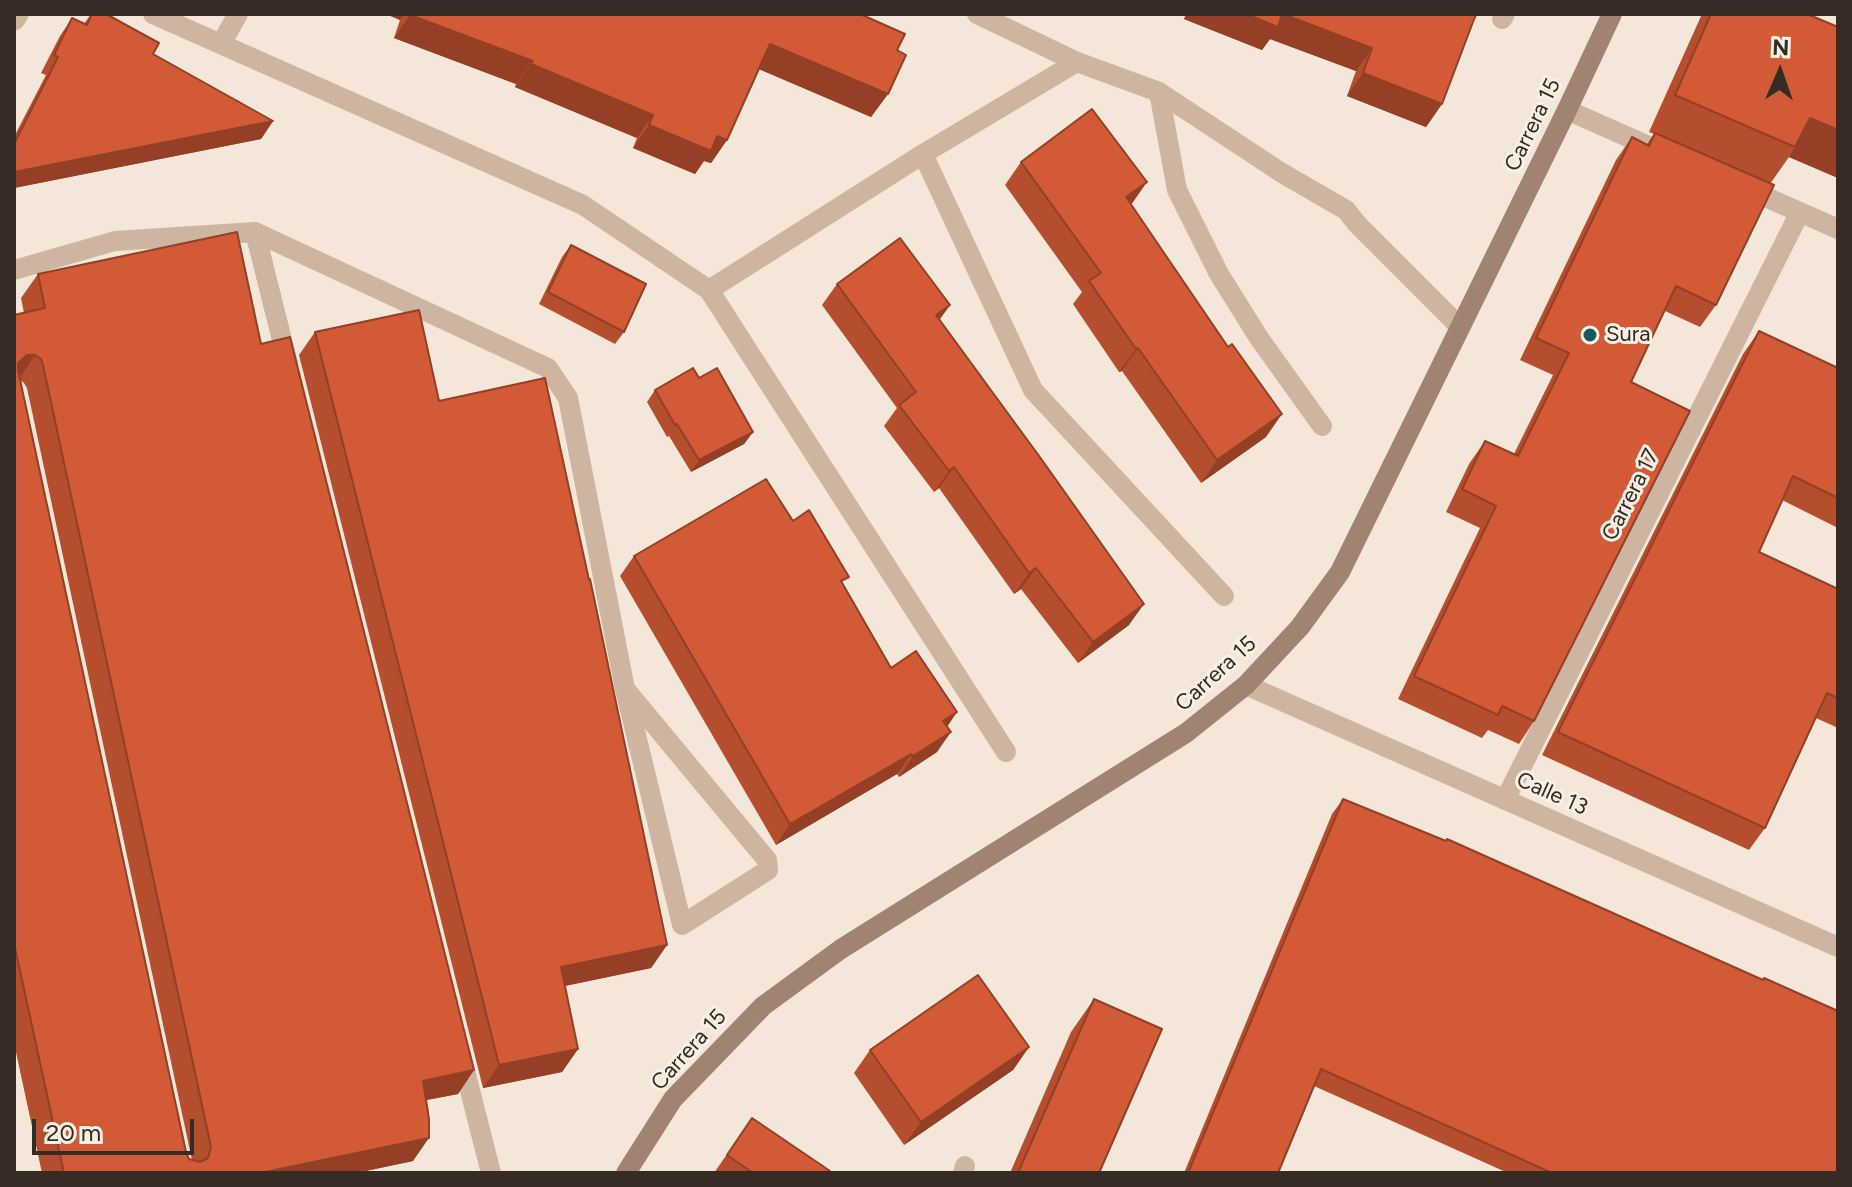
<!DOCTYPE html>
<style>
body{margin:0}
#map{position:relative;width:1852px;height:1187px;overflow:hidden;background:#f4e6d8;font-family:Figtree,sans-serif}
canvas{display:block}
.frame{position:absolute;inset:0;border:16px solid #372b25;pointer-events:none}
.north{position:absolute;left:1740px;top:32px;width:80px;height:80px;-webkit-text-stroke:6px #fbf0e4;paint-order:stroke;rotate:2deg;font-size:22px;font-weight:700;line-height:32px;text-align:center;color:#372b25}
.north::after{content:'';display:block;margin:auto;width:28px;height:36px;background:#372b25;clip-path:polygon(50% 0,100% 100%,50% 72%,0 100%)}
.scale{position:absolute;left:32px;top:1119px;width:162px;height:36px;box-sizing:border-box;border:4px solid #372b25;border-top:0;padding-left:10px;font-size:24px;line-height:28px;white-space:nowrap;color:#372b25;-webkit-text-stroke:6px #fbf0e4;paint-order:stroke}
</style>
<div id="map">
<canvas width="1852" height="1187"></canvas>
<div class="frame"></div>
<div class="north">N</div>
<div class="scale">20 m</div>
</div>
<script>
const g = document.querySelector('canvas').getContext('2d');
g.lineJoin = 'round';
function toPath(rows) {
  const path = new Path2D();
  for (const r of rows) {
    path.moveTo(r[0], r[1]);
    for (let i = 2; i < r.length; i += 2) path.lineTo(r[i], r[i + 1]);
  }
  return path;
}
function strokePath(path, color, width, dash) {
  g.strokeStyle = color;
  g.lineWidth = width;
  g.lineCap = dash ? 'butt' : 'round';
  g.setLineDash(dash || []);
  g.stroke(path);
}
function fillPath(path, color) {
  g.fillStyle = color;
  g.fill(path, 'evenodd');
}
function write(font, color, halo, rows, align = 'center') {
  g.font = font + ' Figtree,sans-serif';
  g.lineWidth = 6;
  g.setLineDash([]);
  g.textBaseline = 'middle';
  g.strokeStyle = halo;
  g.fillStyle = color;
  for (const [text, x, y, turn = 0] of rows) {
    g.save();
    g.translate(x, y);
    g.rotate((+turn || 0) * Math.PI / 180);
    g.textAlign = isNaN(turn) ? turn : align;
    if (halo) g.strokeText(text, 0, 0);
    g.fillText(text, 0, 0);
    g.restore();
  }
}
const lane = toPath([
 [153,14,583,205,709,290,1006,752],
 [977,14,1077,62,1159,92,1282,173,1346,210,1358,225,1460,327],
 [1502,19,1505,14],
 [14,21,19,14],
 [221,44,238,14],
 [1159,92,1177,190,1219,274,1259,338,1322,426],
 [923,154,1033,390,1224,596],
 [255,232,288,364],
 [14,270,115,241,255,232,548,368,568,398,625,689,682,925,768,870,767,860,625,689],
 [709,290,923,154,1077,62],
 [461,1055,491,1173],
 [963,1173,965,1166]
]);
const street = toPath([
 [1567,110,1655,149],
 [1743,187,1838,229],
 [1246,685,1838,947],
 [1505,800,1800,212]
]);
const secondary = toPath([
 [626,1173,673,1099,763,1006,841,949,1186,733,1246,685,1300,627,1340,572,1567,110,1612,14]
]);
const wall = toPath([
 [91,14,106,14,153,54,273,121,261,139,14,188,14,137,46,75,41,73,60,36,72,18,84,24],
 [386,14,860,14,897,50,888,94,871,117,759,69,727,140,711,163,704,161,695,174,633,148,637,138,515,87,516,84,394,38,400,20],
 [1186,14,1478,14,1473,22,1442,104,1426,127,1347,96,1356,71,1270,39,1262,50,1184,19],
 [1702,14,1807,14,1838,27,1838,178,1789,157,1770,184,1716,305,1700,327,1665,311,1631,382,1534,721,1519,744,1488,730,1482,738,1398,699,1480,528,1446,512,1469,464,1485,441,1514,454,1553,375,1520,360,1616,160,1632,137,1647,144,1654,134,1649,132],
 [1021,162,1131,204,1266,437,1201,483,1122,371,1119,372,1073,304,1082,292,1005,185],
 [571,245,624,332,615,344,539,304,562,257],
 [38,274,261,344,474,1070,458,1094,426,1100,413,1161,356,1173,42,1173,14,1043,14,315,24,313,21,298],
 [20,380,24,383,27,388,192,1160,189,1159,186,1152],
 [837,284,950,305,939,320,1129,625,1078,663,1021,589,1014,594,939,488,934,492,884,426,897,408,822,305],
 [1759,331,1838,368,1838,528,1782,500,1759,552,1838,589,1838,728,1816,718,1765,828,1749,850,1542,755,1743,354],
 [315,332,439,401,667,945,651,968,565,986,578,1049,562,1072,483,1088,299,355],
 [699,378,753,432,744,444,691,472,669,436,667,437,647,402,655,390],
 [793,521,843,585,891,668,947,727,937,752,899,777,897,774,776,845,620,576,634,556],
 [1343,799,1838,1173,1508,1173,1314,1086,1278,1173,1184,1173,1332,814],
 [1094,999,1099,1173,1010,1173,1071,1032],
 [1029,1047,1013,1070,904,1145,854,1073,870,1050],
 [752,1118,829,1173,714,1173]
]);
const shadedWall = toPath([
 [386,14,404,14,400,20],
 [1187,14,1283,14,1372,48,1356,71,1270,39,1262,50,1184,19],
 [410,15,533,61,516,84,394,38],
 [770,44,888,94,871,117,754,67],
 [531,64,653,115,637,138,515,87],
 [1363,73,1442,104,1426,127,1347,96],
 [1810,118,1838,130,1838,178,1789,157,1795,147],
 [273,121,261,139,14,188,14,172],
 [649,125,717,136,727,140,711,163,704,161,695,174,633,148],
 [1147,182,1131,205,1126,197],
 [950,305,935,326,936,315],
 [1138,348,1122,371,1119,372,1136,349],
 [27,355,35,355,19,379,14,379,18,363],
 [1282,414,1266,437,1201,483,1217,460],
 [753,432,744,444,691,472,699,460],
 [954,467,939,488,934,492,949,471],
 [1036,568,1021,589,1014,594,1029,573],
 [1144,604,1129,625,1078,663,1093,642],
 [957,712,943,733,943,721],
 [951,732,937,752,899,777,913,756],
 [911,754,897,774,776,845,790,824],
 [667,945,651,968,545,990,561,967],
 [1029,1047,1013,1070,904,1145,921,1122],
 [578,1049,562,1072,483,1088,499,1065],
 [474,1070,458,1094,406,1104,423,1081],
 [429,1138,413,1161,356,1173,260,1173]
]);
const building = toPath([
 [92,14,106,14,159,43,153,54,273,121,14,172,14,144,58,57,54,55,72,18,87,25,92,14],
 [410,14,860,14,905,34,897,50,906,55,888,94,770,44,727,140,717,136,711,151,649,125,653,115,531,64,533,61,410,15,410,14],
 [1246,14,1282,14,1278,27,1246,14],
 [1283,14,1476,14,1442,104,1363,73,1372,48,1283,14],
 [1711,14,1807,14,1838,27,1838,130,1810,118,1795,147,1675,95,1711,14],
 [1092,109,1147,182,1126,197,1228,347,1232,344,1282,414,1217,460,1138,348,1136,349,1089,281,1101,273,1021,162,1092,109],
 [1655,133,1774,185,1716,305,1676,286,1631,382,1690,411,1534,721,1502,706,1498,715,1414,676,1496,506,1462,489,1485,441,1518,456,1569,353,1536,338,1632,137,1649,146,1655,133],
 [237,232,261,344,290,337,474,1070,423,1081,429,1119,429,1138,260,1173,64,1173,14,943,14,315,45,308,38,274,237,232],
 [27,355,35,355,41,359,43,365,211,1147,208,1158,200,1162,189,1159,186,1152,18,370,18,363,27,355],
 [900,238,950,305,936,315,1042,460,1144,604,1093,642,1036,568,1029,573,954,467,949,471,899,405,916,392,837,284,900,238],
 [571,245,646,284,624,332,548,292,571,245],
 [419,310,439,401,545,378,589,580,590,579,667,945,561,967,578,1049,499,1065,315,332,419,310],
 [1759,331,1838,368,1838,498,1793,476,1759,552,1838,589,1838,698,1827,693,1765,828,1558,732,1759,331],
 [693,368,699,378,717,368,753,432,699,460,677,424,675,425,655,390,693,368],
 [766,479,793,521,809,510,849,577,841,581,891,668,916,651,957,712,943,721,951,732,913,756,911,754,790,824,634,556,766,479],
 [1343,799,1446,841,1447,839,1763,980,1764,978,1838,1011,1838,1173,1552,1173,1321,1069,1278,1173,1188,1173,1343,799],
 [978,975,1029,1047,921,1122,870,1050,978,975],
 [1094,999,1162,1029,1099,1173,1018,1173,1094,999],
 [752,1118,830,1171,829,1173,753,1173,727,1155,752,1118]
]);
const markers = [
 [1590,335,8,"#17595c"]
];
const streetNames = [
 ["Carrera 15",1533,125,-64],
 ["Carrera 17",1631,495,-63],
 ["Carrera 15",1216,674,-42],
 ["Calle 13",1552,794,24],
 ["Carrera 15",689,1050,-48]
];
const poiNames = [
 ["Sura",1606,335]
];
strokePath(lane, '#cdb5a2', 20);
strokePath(street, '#cdb5a2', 20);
strokePath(secondary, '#a18374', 20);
fillPath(wall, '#b54d2f');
fillPath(shadedWall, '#943f26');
fillPath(building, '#d35a37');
strokePath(building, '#943f26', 2);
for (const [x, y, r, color] of markers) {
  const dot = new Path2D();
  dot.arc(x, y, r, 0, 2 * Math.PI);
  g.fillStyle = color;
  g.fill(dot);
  strokePath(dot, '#fbf0e4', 3);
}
write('22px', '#372b25', '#fbf0e4', streetNames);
write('22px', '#372b25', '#fbf0e4', poiNames, 'left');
</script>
